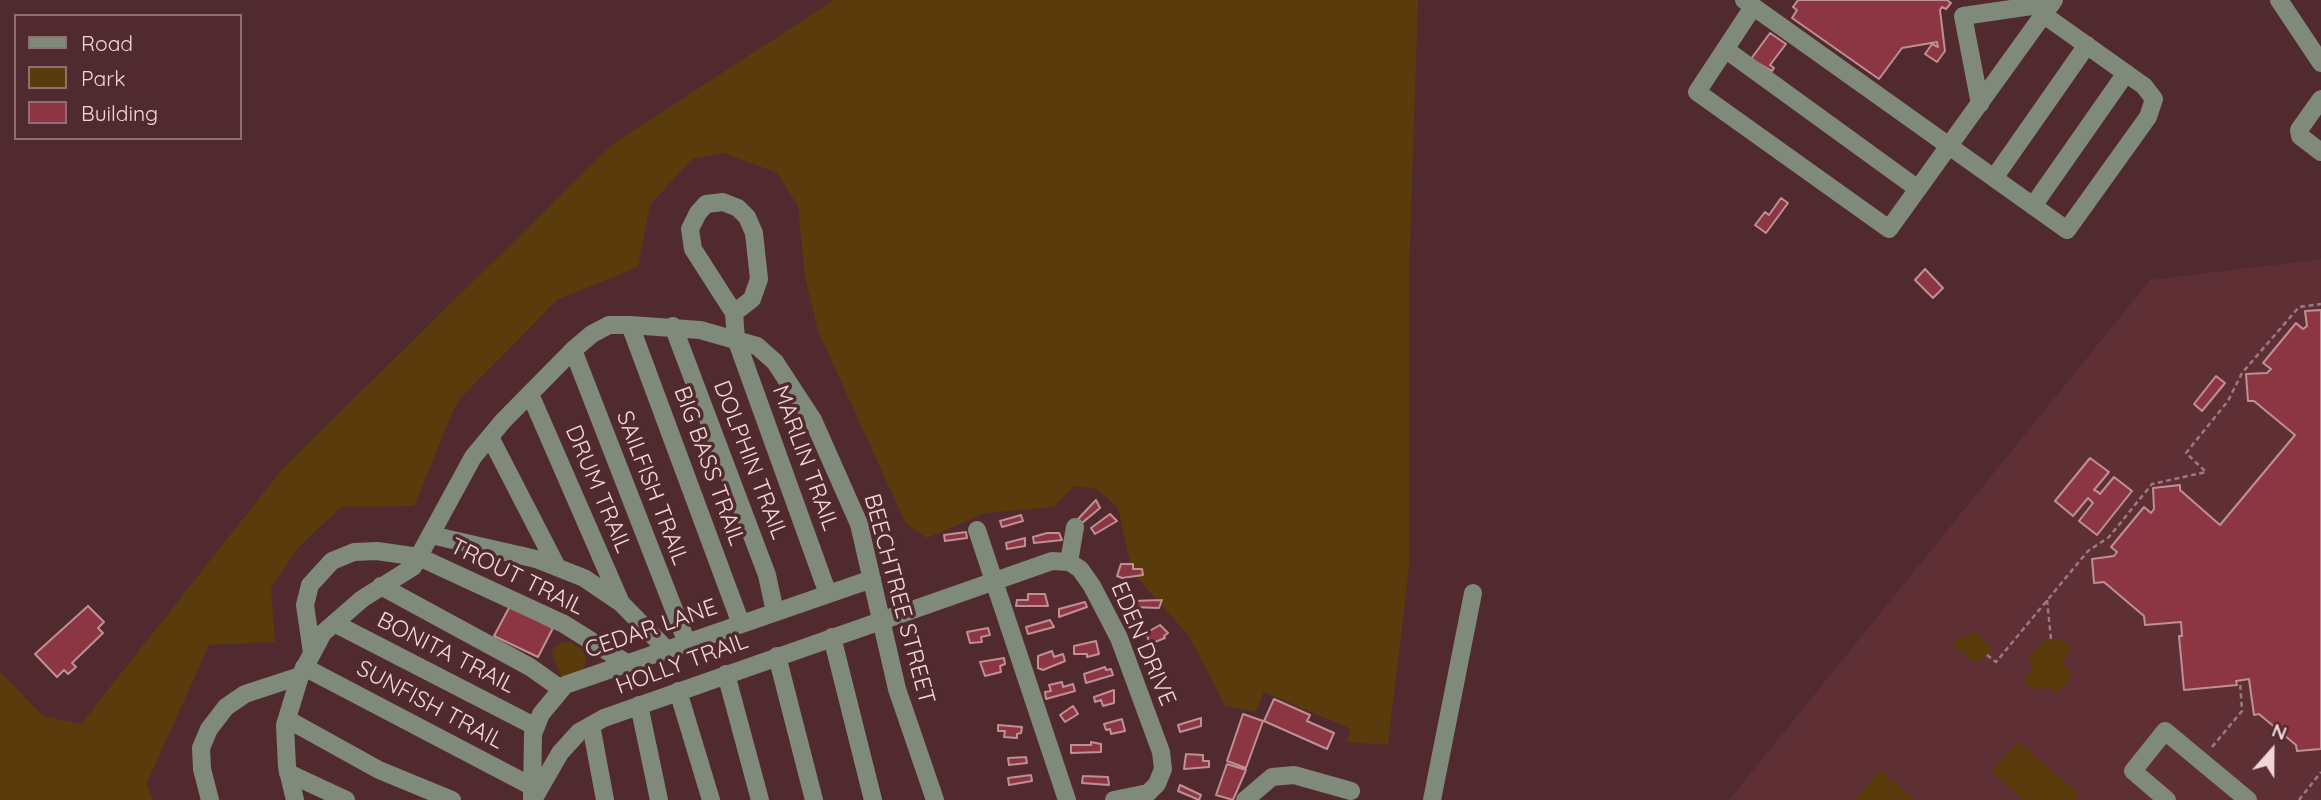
<!DOCTYPE html>
<style>
body{margin:0}
#map{position:relative;width:2321px;height:800px;overflow:hidden;background:#502a2e;font-family:Quicksand,sans-serif}
canvas{display:block}
.legend{position:absolute;left:14px;top:14px;width:228px;height:126px;box-sizing:border-box;background:#502a2e;border:2px solid #906f72;margin:0;padding:9px 12px;list-style:none;font-size:21px;color:#f1d7d8}
.legend li{display:flex;align-items:center;gap:14px;height:35px}
.legend b{width:35px;border:2px solid #906f72}
.north{position:absolute;left:2237px;top:716px;width:70px;height:70px;-webkit-text-stroke:5px #502a2e;paint-order:stroke;rotate:21deg;font-size:19px;font-weight:700;line-height:28px;text-align:center;color:#f1d7d8}
.north::after{content:'';display:block;margin:auto;width:24px;height:32px;background:#f1d7d8;clip-path:polygon(50% 0,100% 100%,50% 72%,0 100%)}
</style>
<div id="map">
<canvas width="2321" height="800"></canvas>
<ul class="legend">
<li><b style="height:9px;background:#808a7b"></b>Road</li>
<li><b style="height:19px;background:#5a3b0b"></b>Park</li>
<li><b style="height:19px;background:#8c3644"></b>Building</li>
</ul>
<div class="north">N</div>
</div>
<script>
const g = document.querySelector('canvas').getContext('2d');
g.lineJoin = 'round';
function fillPath(path, color) {
  g.fillStyle = color;
  g.fill(path, 'evenodd');
}
function toPath(rows) {
  const path = new Path2D();
  for (const r of rows) {
    path.moveTo(r[0], r[1]);
    for (let i = 2; i < r.length; i += 2) path.lineTo(r[i], r[i + 1]);
  }
  return path;
}
function strokePath(path, color, width, dash) {
  g.strokeStyle = color;
  g.lineWidth = width;
  g.lineCap = dash ? 'butt' : 'round';
  g.setLineDash(dash || []);
  g.stroke(path);
}
function write(font, color, halo, rows, align = 'center') {
  g.font = font + ' Quicksand,sans-serif';
  g.lineWidth = 7;
  g.setLineDash([]);
  g.textBaseline = 'middle';
  g.strokeStyle = halo;
  g.fillStyle = color;
  for (const [text, x, y, turn = 0] of rows) {
    g.save();
    g.translate(x, y);
    g.rotate((+turn || 0) * Math.PI / 180);
    g.textAlign = isNaN(turn) ? turn : align;
    if (halo) g.strokeText(text, 0, 0);
    g.fillText(text, 0, 0);
    g.restore();
  }
}
const built = toPath([
 [2321,259,2321,800,1729,800,2150,280]
]);
const green = toPath([
 [834,0,1418,0,1409,273,1409,567,1388,745,1346,742,1351,729,1264,692,1256,712,1225,706,1189,636,1132,572,1118,508,1097,489,1073,486,1054,507,985,513,927,538,906,524,818,331,805,277,798,206,777,173,725,153,692,159,650,205,638,267,558,299,457,402,414,506,341,507,299,547,271,588,275,642,209,645,147,783,152,800,0,800,0,672,43,716,81,724,283,468,613,144],
 [1975,632,1992,649,1983,660,1974,661,1953,646,1955,640],
 [2053,639,2063,641,2071,648,2063,663,2071,673,2069,681,2057,693,2047,687,2036,690,2026,684,2025,677,2032,670,2029,658,2042,641],
 [562,642,571,642,584,651,586,662,583,672,565,678,560,675,551,650],
 [2018,741,2079,794,2074,800,2024,800,1991,771],
 [1880,770,1915,800,1855,800]
]);
const building = toPath([
 [1798,0,1947,0,1951,3,1946,9,1942,7,1940,10,1945,51,1937,62,1925,54,1932,44,1938,47,1937,42,1902,48,1879,79,1792,18,1797,10,1793,7,1798,0],
 [1770,33,1786,44,1770,65,1774,68,1772,71,1751,59,1770,33],
 [1781,198,1788,203,1766,233,1755,225,1765,212,1769,215,1781,198],
 [1925,269,1943,288,1933,298,1915,280,1925,269],
 [2321,310,2321,749,2297,751,2296,745,2259,714,2254,715,2249,679,2236,681,2237,685,2184,690,2179,636,2182,636,2181,622,2145,625,2144,616,2104,582,2094,583,2092,559,2114,556,2117,552,2111,547,2144,507,2151,513,2154,509,2153,488,2180,485,2180,490,2220,525,2295,435,2254,401,2248,401,2246,374,2267,373,2271,369,2263,363,2296,323,2303,329,2307,326,2305,311,2321,310],
 [2216,376,2225,383,2202,411,2194,404,2216,376],
 [2090,458,2109,472,2094,490,2098,492,2100,494,2114,477,2132,491,2097,535,2079,521,2093,503,2088,498,2073,516,2055,501,2090,458],
 [1096,500,1100,508,1082,523,1078,519,1096,500],
 [1110,514,1117,521,1095,534,1091,528,1110,514],
 [1021,515,1023,521,1002,527,1000,521,1021,515],
 [966,532,967,538,945,541,944,535,966,532],
 [1047,533,1059,533,1062,540,1034,543,1033,537,1047,533],
 [1025,538,1025,546,1007,549,1006,543,1025,538],
 [1121,564,1133,564,1133,569,1142,569,1143,575,1122,578,1117,576,1121,564],
 [1028,594,1045,594,1048,606,1016,606,1017,600,1028,600,1028,594],
 [1162,600,1159,608,1132,607,1132,601,1162,600],
 [1085,602,1087,607,1059,617,1059,609,1085,602],
 [88,606,104,622,98,628,103,633,72,663,76,667,68,674,64,670,57,677,35,654,88,606],
 [510,606,553,628,538,657,494,636,510,606],
 [1050,620,1054,627,1028,634,1026,627,1050,620],
 [1160,625,1168,633,1164,636,1165,638,1150,644,1146,633,1160,625],
 [988,628,990,635,981,637,982,642,970,643,967,632,988,628],
 [1096,641,1099,654,1087,657,1087,654,1074,654,1074,646,1096,641],
 [1052,651,1054,657,1063,654,1065,661,1043,670,1038,668,1038,656,1052,651],
 [1004,658,1005,664,1000,666,1001,672,985,676,980,662,1004,658],
 [1105,667,1106,670,1111,669,1113,675,1086,683,1084,674,1105,667],
 [1062,682,1063,687,1073,684,1075,691,1046,699,1045,692,1051,691,1049,685,1062,682],
 [1114,690,1114,703,1103,706,1101,700,1095,702,1094,697,1114,690],
 [1274,699,1310,715,1307,721,1334,733,1327,749,1264,721,1274,699],
 [1073,706,1078,714,1065,722,1060,715,1073,706],
 [1243,714,1263,721,1246,768,1227,761,1243,714],
 [1201,718,1201,726,1180,732,1178,725,1201,718],
 [1122,719,1125,731,1111,734,1110,729,1106,730,1104,724,1122,719],
 [998,725,1022,727,1021,733,1017,734,1017,738,1004,737,1005,731,998,731,998,725],
 [1091,742,1101,744,1101,752,1071,753,1071,745,1091,745,1091,742],
 [1186,754,1203,755,1203,761,1209,761,1209,767,1184,769,1186,754],
 [1026,757,1027,763,1009,765,1008,758,1026,757],
 [1227,764,1246,770,1233,800,1216,795,1227,764],
 [1031,775,1032,781,1009,785,1008,778,1031,775],
 [1083,776,1108,777,1109,785,1082,783,1083,776],
 [1180,785,1201,795,1199,800,1178,791,1180,785]
]);
const path = toPath([
 [2047,600,2051,639],
 [1987,655,1996,662,2088,551,2109,537,2152,484,2206,472,2186,453,2228,401,2242,373,2299,307,2321,304],
 [2212,747,2242,711,2240,681],
 [2299,800,2321,772]
]);
const minor = toPath([
 [1744,0,2067,230,2148,117,2154,99,2144,86,2044,15],
 [2279,0,2321,63],
 [1753,7,1697,92,1889,229,2054,0],
 [1725,49,1918,189],
 [2321,99,2299,130,2300,136,2321,152],
 [1980,104,1963,16,2052,3,2049,0],
 [1994,178,2087,45],
 [2033,206,2126,73],
 [734,313,752,299,759,279,754,233,747,217,738,208,723,202,706,204,698,213,690,229,693,249,734,313,736,339,828,594],
 [630,325,741,624],
 [673,326,767,575,775,612],
 [573,350,687,643],
 [530,394,621,603],
 [490,437,557,567],
 [977,530,1067,800],
 [431,535,536,559,584,578,621,603,667,650],
 [1069,562,1075,527],
 [381,586,530,667,561,689],
 [334,623,536,727],
 [832,637,873,800],
 [312,653,305,605,310,585,332,561,354,552,377,551,419,557,564,624,628,664],
 [777,656,814,800],
 [304,667,533,787],
 [726,674,760,800],
 [678,691,711,800],
 [639,705,659,800],
 [287,719,379,770,452,800],
 [591,725,605,800],
 [288,773,346,800],
 [532,798,533,734,541,714,565,685,872,579],
 [210,800,202,769,201,748,209,729,226,707,245,694,300,676],
 [295,800,287,767,285,725,300,676,323,633,362,599,413,567,473,457,503,421,573,350,592,334,609,325,630,325,700,330,757,346,775,362,813,420,859,524,897,689,935,800],
 [533,800,560,753,579,732,604,718,1052,561,1069,562,1080,569,1092,586,1119,638,1161,752,1163,769,1157,784,1148,793,1114,800],
 [1245,800,1272,777,1294,775,1351,791],
 [1432,800,1473,593],
 [2167,800,2133,771,2165,731,2248,800]
]);
const streetNames = [
 ["MARLIN TRAIL",805,458,70],
 ["DOLPHIN TRAIL",750,460,69],
 ["BIG BASS TRAIL",709,466,70],
 ["SAILFISH TRAIL",652,488,69],
 ["DRUM TRAIL",598,489,67],
 ["TROUT TRAIL",517,577,26],
 ["BEECHTREE STREET",899,599,75],
 ["CEDAR LANE",651,629,-19],
 ["EDEN DRIVE",1143,644,67],
 ["BONITA TRAIL",446,653,27],
 ["HOLLY TRAIL",682,664,-20],
 ["SUNFISH TRAIL",430,705,28]
];
fillPath(built, '#5e3036');
fillPath(green, '#5a3b0b');
fillPath(building, '#8c3644');
strokePath(building, '#bf9093', 2);
strokePath(path, '#9b7b7e', 2.5, [5, 3.5]);
strokePath(minor, '#808a7b', 18);
write('23px', '#f1d7d8', '#502a2e', streetNames);
</script>
